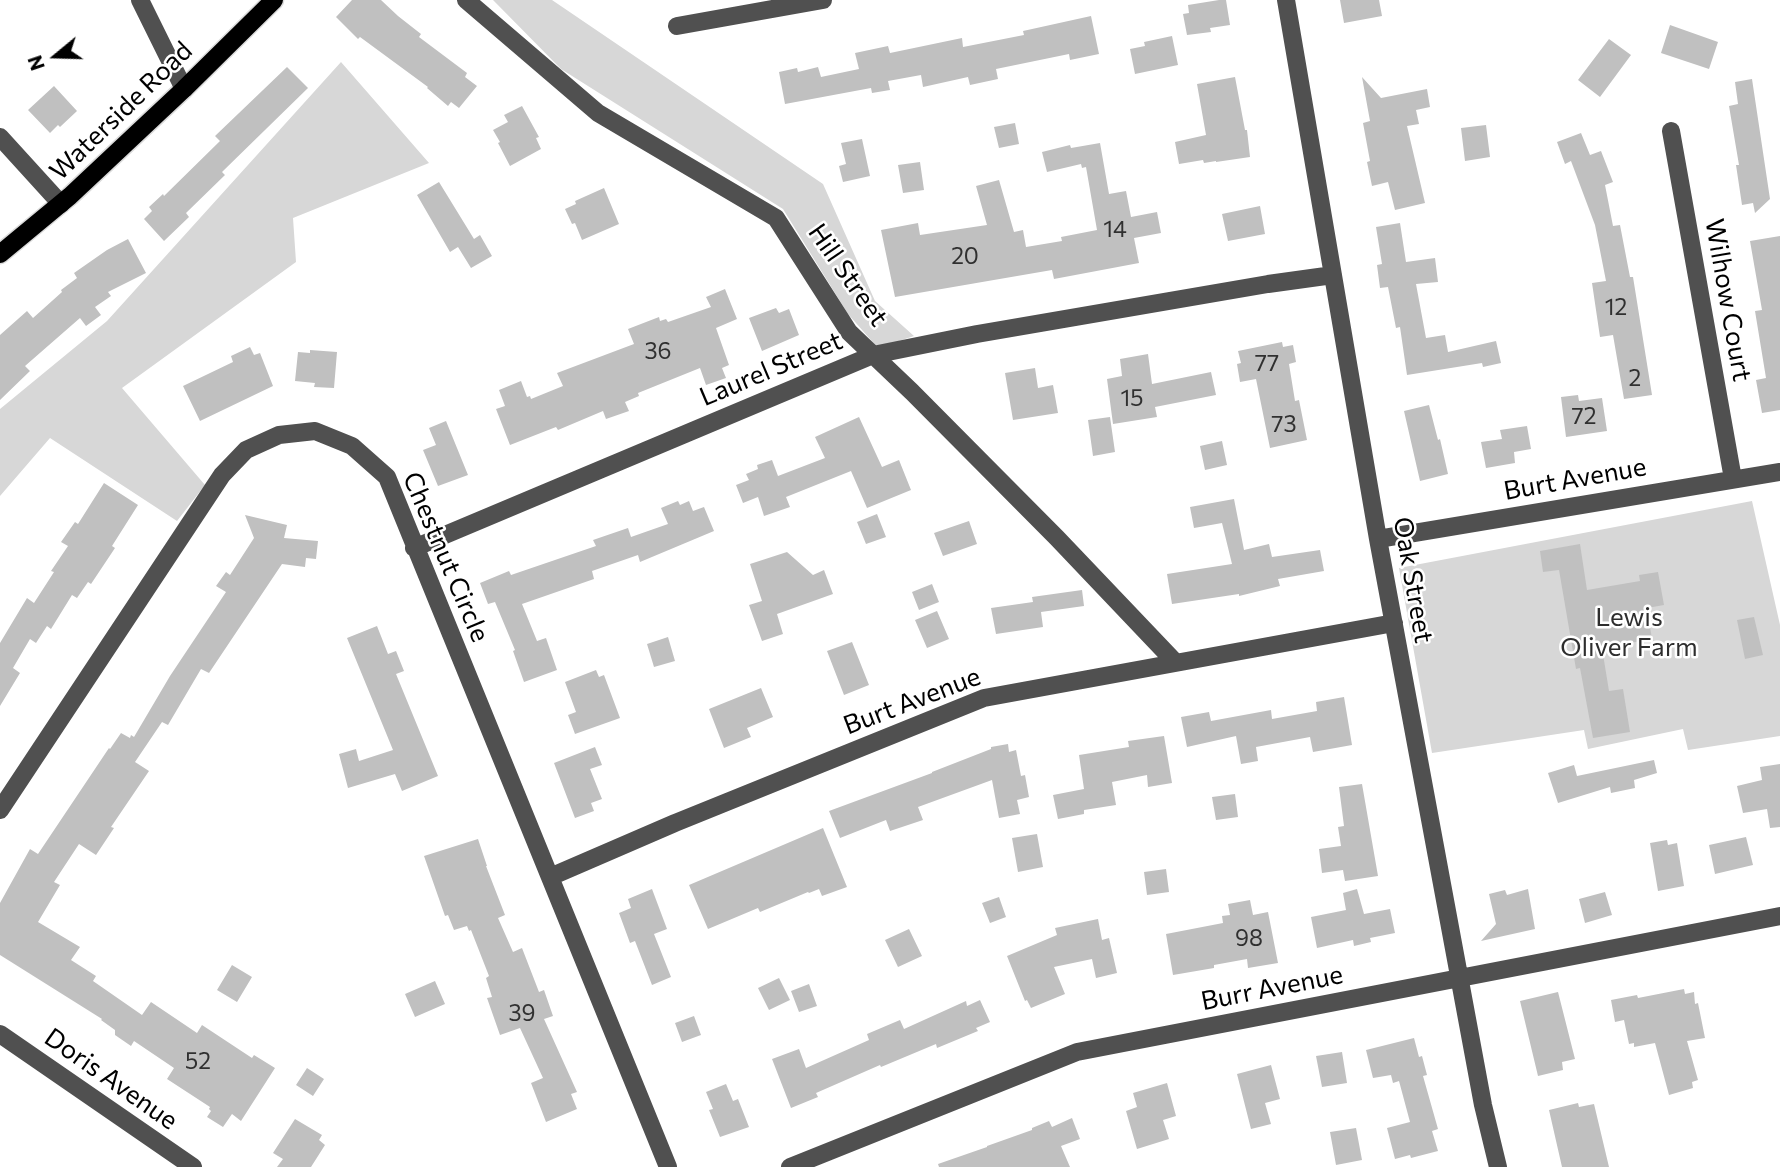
<!DOCTYPE html>
<style>
body{margin:0}
#map{position:relative;width:1780px;height:1167px;overflow:hidden;background:#fff;font-family:Commissioner,sans-serif}
canvas{display:block}
.north{position:absolute;left:21px;top:21px;width:70px;height:70px;-webkit-text-stroke:5px #fff;paint-order:stroke;rotate:251deg;font-size:19px;font-weight:700;line-height:28px;text-align:center;color:#000}
.north::after{content:'';display:block;margin:auto;width:24px;height:32px;background:#000;clip-path:polygon(50% 0,100% 100%,50% 72%,0 100%)}
</style>
<div id="map">
<canvas width="1780" height="1167"></canvas>
<div class="north">N</div>
</div>
<script>
const g = document.querySelector('canvas').getContext('2d');
g.lineJoin = 'round';
function fillPath(path, color) {
  g.fillStyle = color;
  g.fill(path, 'evenodd');
}
function toPath(rows) {
  const path = new Path2D();
  for (const r of rows) {
    path.moveTo(r[0], r[1]);
    for (let i = 2; i < r.length; i += 2) path.lineTo(r[i], r[i + 1]);
  }
  return path;
}
function strokePath(path, color, width, dash) {
  g.strokeStyle = color;
  g.lineWidth = width;
  g.lineCap = dash ? 'butt' : 'round';
  g.setLineDash(dash || []);
  g.stroke(path);
}
function write(font, color, halo, rows, align = 'center') {
  g.font = font + ' Commissioner,sans-serif';
  g.lineWidth = 5;
  g.setLineDash([]);
  g.textBaseline = 'middle';
  g.strokeStyle = halo;
  g.fillStyle = color;
  for (const [text, x, y, turn = 0] of rows) {
    g.save();
    g.translate(x, y);
    g.rotate((+turn || 0) * Math.PI / 180);
    g.textAlign = isNaN(turn) ? turn : align;
    if (halo) g.strokeText(text, 0, 0);
    g.fillText(text, 0, 0);
    g.restore();
  }
}
const green = toPath([
 [493,0,552,0,823,184,875,301,914,336,878,348,848,314,783,209,561,69],
 [341,62,429,163,293,218,296,262,122,388,205,485,177,521,50,438,0,496,0,409,107,321],
 [1752,501,1780,625,1780,736,1688,750,1683,729,1588,749,1584,730,1432,753,1399,568]
]);
const building = toPath([
 [352,0,381,0,398,16,421,34,419,37,467,73,465,77,477,86,459,108,451,102,448,106,427,88,428,87,360,37,358,39,336,17],
 [1219,0,1226,0,1230,25,1210,28,1211,32,1187,35,1183,14,1189,13,1188,5],
 [1340,0,1379,0,1382,16,1344,23],
 [1091,16,1099,54,1070,60,1069,54,996,69,998,79,970,85,968,77,923,87,921,75,888,81,890,90,872,93,871,88,785,104,779,72,797,68,798,72,818,67,821,77,859,69,855,53,888,46,890,53,962,38,963,47,1024,35,1023,31],
 [1670,25,1718,42,1709,69,1661,53],
 [1172,36,1178,65,1135,74,1130,49,1145,46,1144,42],
 [1609,39,1631,55,1600,97,1578,80],
 [287,67,308,88,222,172,225,175,186,213,189,217,164,241,144,219,152,211,149,207,163,194,164,196,220,141,215,136],
 [1235,77,1245,130,1247,130,1250,157,1216,162,1216,161,1204,163,1203,160,1179,164,1175,142,1206,135,1197,84],
 [1362,77,1381,98,1427,89,1430,107,1416,110,1419,124,1407,126,1425,203,1395,210,1388,182,1372,186,1367,162,1370,161,1363,123,1370,121],
 [1752,79,1770,199,1755,213,1753,203,1742,205,1736,165,1739,165,1729,106,1738,104,1735,82],
 [54,86,77,111,60,127,58,125,50,133,28,110],
 [522,106,539,137,536,138,541,149,510,166,498,143,500,142,493,130,508,122,504,115],
 [1015,123,1019,144,999,148,994,127],
 [1486,125,1490,157,1465,161,1461,128],
 [1581,133,1590,155,1601,151,1613,182,1605,185,1613,226,1620,225,1630,277,1633,277,1652,395,1624,399,1613,335,1600,337,1592,283,1606,281,1595,225,1571,161,1565,164,1557,142],
 [862,139,870,176,843,182,839,166,846,164,841,143],
 [1100,143,1109,194,1126,191,1131,217,1157,212,1161,233,1134,238,1139,263,1054,279,1052,270,895,297,881,230,918,223,920,235,987,225,976,186,999,180,1014,232,1023,230,1026,247,1062,241,1061,237,1097,230,1086,167,1082,168,1081,164,1047,172,1042,152,1070,145,1071,148],
 [920,162,924,190,903,193,898,165],
 [439,182,474,239,480,235,492,256,471,268,458,247,450,252,417,195],
 [604,188,619,224,582,240,575,223,572,224,565,209,576,204,575,201],
 [1260,206,1265,234,1228,241,1222,214],
 [1400,223,1406,262,1435,258,1438,282,1416,284,1426,338,1445,335,1448,352,1496,341,1501,363,1483,367,1482,363,1407,375,1400,327,1396,328,1388,287,1380,288,1377,265,1382,264,1376,227],
 [1780,236,1780,410,1762,413,1756,380,1766,378,1755,311,1762,310,1750,241],
 [128,239,146,273,108,292,111,296,95,307,101,315,86,326,80,318,25,366,30,371,0,400,0,335,27,311,33,318,62,292,61,290,77,278,74,273,107,250],
 [725,289,737,319,716,328,729,365,722,368,726,378,706,385,700,368,638,393,639,396,625,402,629,411,606,419,603,411,558,430,556,427,510,445,496,409,505,406,499,390,521,381,527,397,530,396,531,399,563,386,557,373,634,344,628,329,659,317,660,321,666,319,668,322,711,307,706,297],
 [776,308,779,313,789,309,799,335,762,351,749,318],
 [1282,342,1283,347,1293,345,1296,362,1289,364,1295,401,1299,400,1307,440,1270,448,1256,379,1240,382,1237,364,1241,363,1238,351],
 [250,347,254,355,260,353,273,386,200,421,183,386,233,362,231,356],
 [310,350,337,352,334,388,314,387,315,383,295,381,298,352,310,353],
 [1148,354,1152,384,1211,372,1216,395,1155,407,1157,417,1113,424,1107,379,1122,376,1120,359],
 [1035,368,1038,388,1053,385,1058,413,1013,420,1005,373],
 [1578,395,1579,401,1602,398,1607,431,1566,437,1561,397],
 [1429,405,1438,440,1440,439,1448,474,1420,481,1404,411],
 [859,417,882,467,899,460,911,490,867,508,851,471,786,497,790,507,764,516,758,497,743,503,736,485,749,480,746,474,758,469,757,465,772,460,778,476,825,458,815,437],
 [1110,417,1115,452,1093,456,1088,420],
 [446,421,468,475,438,486,423,450,436,445,429,428],
 [1527,426,1531,449,1514,452,1515,463,1486,468,1481,442,1502,439,1500,430],
 [1222,441,1227,465,1205,470,1200,446],
 [104,483,138,505,112,546,115,548,91,584,88,582,77,598,72,595,51,629,47,626,36,643,30,639,13,668,20,673,0,706,0,643,27,598,34,603,54,572,51,571,68,546,61,542,75,522,78,524],
 [1234,499,1244,550,1269,544,1272,557,1320,550,1324,571,1278,579,1280,586,1239,596,1239,594,1172,604,1167,574,1232,564,1222,523,1194,528,1190,507],
 [678,501,680,505,689,501,693,511,704,507,714,531,640,562,638,555,592,571,594,579,522,604,537,641,546,638,557,670,524,682,513,651,515,650,495,602,488,604,480,583,509,571,511,575,596,546,593,540,628,528,631,537,668,524,661,508],
 [877,514,886,537,866,544,857,522],
 [245,515,287,525,284,538,318,541,316,559,306,558,305,567,282,564,209,673,201,669,168,725,162,722,135,762,149,771,111,827,114,828,96,855,79,844,54,882,60,885,38,922,80,947,71,960,96,976,93,981,142,1015,151,1002,197,1033,202,1025,252,1058,254,1055,275,1068,241,1121,232,1114,223,1127,207,1117,211,1111,209,1109,210,1107,167,1079,174,1068,134,1041,131,1046,115,1035,115,1030,101,1020,102,1019,0,955,0,903,30,849,38,854,109,748,110,749,121,733,130,738,131,735,134,737,170,676,226,592,216,586,226,572,230,575,254,538],
 [969,521,977,544,943,556,934,533],
 [1580,544,1587,590,1640,581,1639,575,1658,572,1664,605,1647,608,1652,639,1602,648,1609,691,1623,689,1630,732,1593,738,1580,668,1576,669,1559,570,1543,572,1540,551],
 [787,552,813,575,824,570,833,594,777,614,783,634,762,641,749,605,762,601,750,564],
 [932,584,939,602,919,610,912,592],
 [1082,590,1084,606,1041,612,1043,627,996,634,991,608,1033,602,1032,597],
 [937,611,949,639,927,648,915,620],
 [1754,617,1763,655,1745,659,1737,620],
 [377,626,388,654,396,651,404,671,396,674,438,776,402,791,395,774,348,788,339,754,356,749,359,761,393,750,347,638],
 [668,637,675,661,654,667,647,644],
 [852,642,869,685,844,695,827,651],
 [596,670,599,677,604,675,620,718,575,734,568,715,576,712,565,682],
 [761,688,773,717,747,728,751,737,724,748,709,709],
 [1344,697,1352,745,1313,752,1310,737,1256,747,1258,761,1241,764,1236,736,1187,747,1181,717,1209,712,1211,721,1271,710,1272,719,1317,711,1316,702],
 [1164,736,1172,783,1148,787,1147,775,1112,782,1116,805,1084,810,1084,814,1058,819,1053,795,1084,789,1079,755,1129,747,1128,741],
 [1008,744,1009,752,1016,750,1021,776,1025,775,1029,797,1017,800,1020,814,999,818,992,780,918,807,923,820,890,831,886,820,840,838,829,811,932,773,932,772,991,749,991,747],
 [595,747,602,765,590,769,602,799,591,803,594,811,575,818,554,763],
 [1654,760,1657,773,1634,780,1635,788,1611,793,1610,787,1558,803,1548,773,1574,765,1577,776],
 [1780,764,1780,827,1770,828,1767,809,1743,813,1737,786,1762,780,1760,767],
 [1362,784,1378,876,1345,881,1343,870,1322,873,1319,849,1341,846,1338,827,1344,826,1339,787],
 [1235,794,1238,817,1216,820,1212,797],
 [823,828,847,887,822,896,819,889,809,893,808,892,760,912,758,908,708,929,689,885],
 [1037,834,1043,867,1018,872,1012,838],
 [1746,837,1753,865,1715,874,1709,845],
 [478,839,487,866,486,866,505,915,498,918,513,952,522,948,539,992,544,990,553,1016,544,1019,577,1092,571,1094,577,1109,546,1122,531,1083,543,1078,520,1028,500,1035,487,998,492,997,486,978,489,976,471,930,469,931,467,926,454,930,448,915,445,916,424,856],
 [1667,840,1668,845,1677,843,1684,886,1658,891,1650,843],
 [1166,869,1169,892,1147,895,1144,872],
 [652,889,667,929,654,934,671,977,652,985,635,941,630,943,619,913,631,908,628,899],
 [1357,889,1364,914,1390,909,1395,933,1370,938,1371,942,1354,946,1353,940,1317,948,1311,917,1346,910,1343,893],
 [1528,889,1535,929,1481,941,1496,924,1489,894,1505,890,1507,895],
 [1605,892,1612,915,1585,923,1579,899],
 [999,897,1006,917,990,923,982,903],
 [1250,900,1253,915,1268,912,1278,963,1248,968,1247,959,1214,965,1214,968,1173,975,1166,934,1223,923,1222,916,1230,915,1228,904],
 [1098,919,1102,940,1109,938,1117,973,1096,978,1092,959,1054,967,1065,994,1031,1008,1027,1000,1025,1001,1007,956,1057,935,1055,928],
 [909,929,922,956,898,967,885,940],
 [232,965,252,977,237,1002,217,990],
 [779,978,790,1000,769,1010,758,988],
 [435,981,445,1004,415,1017,405,994],
 [809,984,817,1006,799,1012,791,991],
 [1684,989,1685,994,1694,992,1695,1004,1698,1003,1705,1038,1687,1041,1698,1080,1692,1082,1693,1088,1669,1095,1655,1043,1634,1047,1634,1043,1629,1044,1624,1020,1615,1022,1611,1000,1637,995,1638,998],
 [1558,992,1575,1059,1562,1062,1563,1070,1538,1076,1520,1001],
 [980,1000,990,1022,976,1028,978,1031,937,1048,936,1044,881,1067,880,1065,816,1093,818,1097,791,1108,772,1059,799,1049,806,1068,869,1040,867,1034,900,1020,904,1029,966,1001,967,1006],
 [694,1016,701,1035,682,1042,675,1023],
 [1414,1038,1419,1057,1422,1056,1427,1075,1423,1076,1438,1129,1432,1131,1438,1151,1411,1158,1410,1155,1395,1159,1387,1128,1410,1122,1399,1081,1393,1083,1391,1075,1373,1078,1366,1050],
 [1342,1052,1347,1083,1322,1087,1316,1056],
 [1271,1065,1280,1099,1265,1103,1271,1124,1251,1129,1237,1074],
 [307,1068,324,1079,313,1096,296,1085],
 [1167,1083,1176,1116,1163,1120,1169,1139,1137,1149,1126,1111,1137,1107,1133,1093],
 [726,1084,733,1101,738,1099,749,1127,720,1137,709,1110,713,1109,706,1092],
 [1578,1103,1579,1107,1594,1104,1609,1167,1562,1167,1549,1110],
 [1072,1118,1080,1139,1061,1146,1070,1167,939,1167,938,1164,987,1147,987,1146,1032,1130,1032,1128,1049,1121,1052,1127],
 [295,1119,322,1135,319,1140,325,1145,311,1167,277,1167,283,1159,273,1153],
 [1356,1128,1362,1160,1336,1165,1330,1132]
]);
const minor = toPath([
 [140,0,184,89],
 [466,0,598,113,776,218,849,332,912,392,1057,538,1175,662],
 [1286,0,1378,539,1483,1105,1498,1167],
 [677,26,823,0],
 [1671,131,1733,479],
 [0,137,61,204],
 [1378,539,1780,472],
 [414,548,873,355,977,334,1268,284,1333,275],
 [0,810,222,475,246,450,279,435,315,431,352,446,387,477,668,1167],
 [550,877,675,823,984,698,1394,623],
 [0,1034,193,1167],
 [790,1167,1077,1052,1780,916]
]);
const major = toPath([
 [0,254,70,196,184,89,274,0]
]);
const numberNames = [
 ["14",1115,229],
 ["20",965,256],
 ["12",1616,307],
 ["36",658,351],
 ["77",1267,363],
 ["2",1635,378],
 ["15",1132,398],
 ["72",1584,416],
 ["73",1284,424],
 ["98",1249,938],
 ["39",522,1013],
 ["52",198,1061]
];
const streetNames = [
 ["Waterside Road",121,111,-44],
 ["Hill Street",848,275,55],
 ["Wilhow Court",1728,300,80],
 ["Laurel Street",771,369,-23],
 ["Burt Avenue",1575,479,-10],
 ["Chestnut Circle",446,557,67],
 ["Oak Street",1413,580,80],
 ["Burt Avenue",912,701,-21],
 ["Burr Avenue",1272,988,-11],
 ["Doris Avenue",111,1079,35]
];
const parkNames = [
 ["Lewis",1629,617],
 ["Oliver Farm",1629,647]
];
fillPath(green, '#d7d7d7');
fillPath(building, '#c0c0c0');
strokePath(major, '#dbdbdb', 21);
strokePath(minor, '#505050', 18);
strokePath(major, '#000', 18);
write('23px', '#303030', null, numberNames);
write('26px', '#000', '#fff', streetNames);
write('26px', '#2e2e2e', '#fff', parkNames);
</script>
